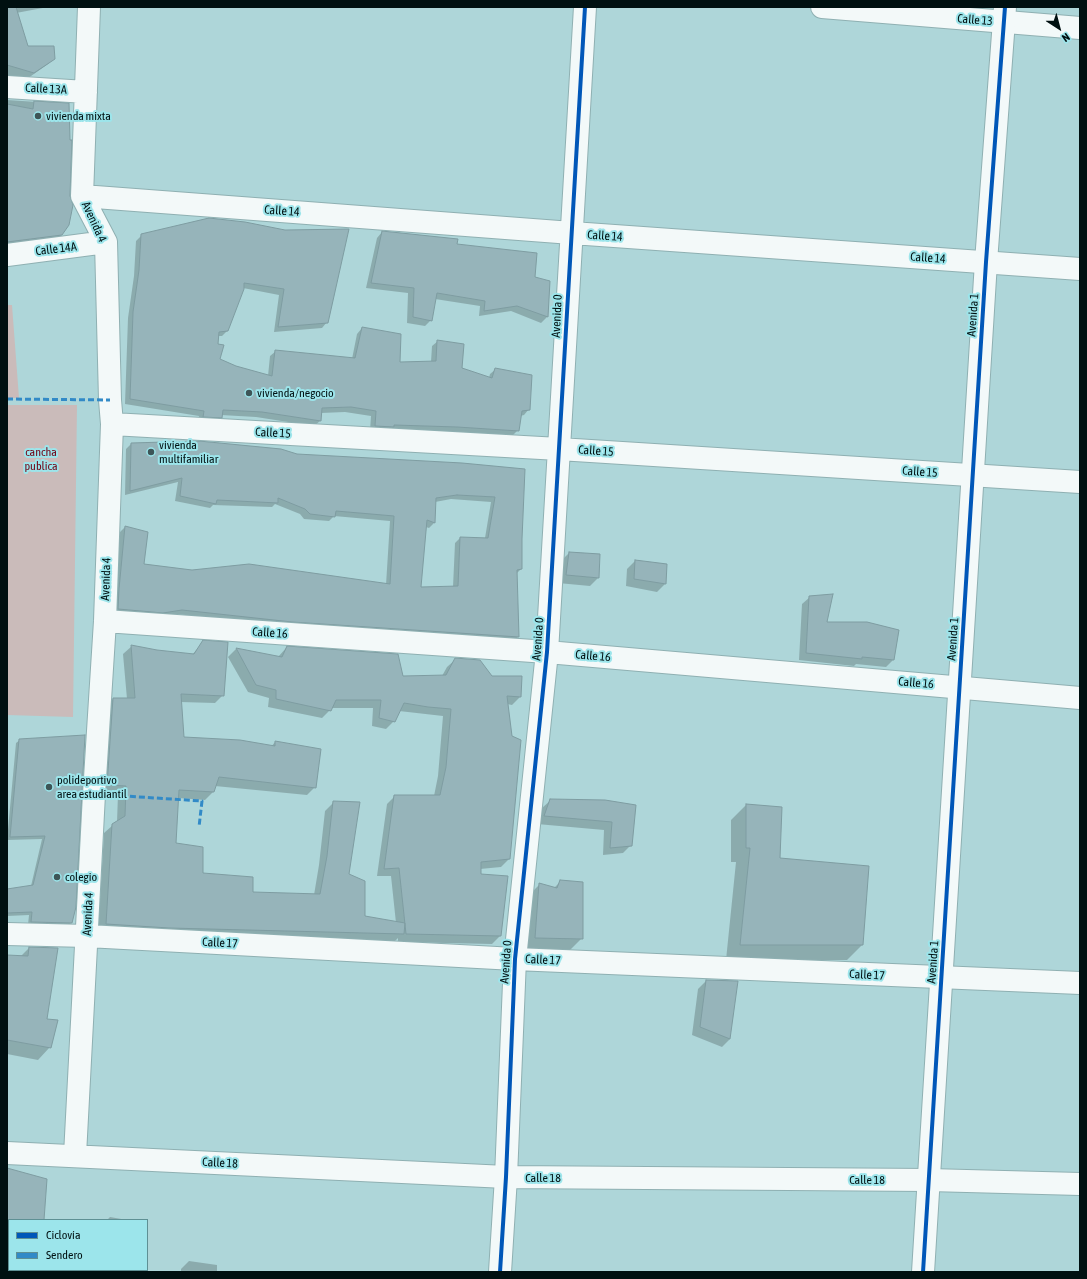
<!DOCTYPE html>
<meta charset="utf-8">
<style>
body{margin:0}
#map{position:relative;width:1087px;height:1279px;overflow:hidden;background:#aed6d9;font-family:"Asap Condensed",sans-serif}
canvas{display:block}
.frame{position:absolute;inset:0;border:8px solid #001011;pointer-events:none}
.legend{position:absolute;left:8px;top:1219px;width:140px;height:52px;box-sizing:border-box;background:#9ce5eb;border:1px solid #5e9094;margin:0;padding:5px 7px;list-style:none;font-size:12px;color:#001011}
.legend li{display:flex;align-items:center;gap:8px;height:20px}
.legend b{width:20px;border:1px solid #5e9094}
.north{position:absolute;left:1039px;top:8px;width:40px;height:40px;-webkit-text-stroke:3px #9ce5eb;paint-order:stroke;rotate:144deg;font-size:11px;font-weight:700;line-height:16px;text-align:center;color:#001011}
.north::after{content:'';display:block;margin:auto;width:14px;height:18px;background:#001011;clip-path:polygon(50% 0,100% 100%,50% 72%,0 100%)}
</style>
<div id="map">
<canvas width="1087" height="1279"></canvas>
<div class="frame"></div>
<ul class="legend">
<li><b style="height:5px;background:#0057b8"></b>Ciclovía</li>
<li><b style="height:5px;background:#328ac7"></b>Sendero</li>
</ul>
<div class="north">N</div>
</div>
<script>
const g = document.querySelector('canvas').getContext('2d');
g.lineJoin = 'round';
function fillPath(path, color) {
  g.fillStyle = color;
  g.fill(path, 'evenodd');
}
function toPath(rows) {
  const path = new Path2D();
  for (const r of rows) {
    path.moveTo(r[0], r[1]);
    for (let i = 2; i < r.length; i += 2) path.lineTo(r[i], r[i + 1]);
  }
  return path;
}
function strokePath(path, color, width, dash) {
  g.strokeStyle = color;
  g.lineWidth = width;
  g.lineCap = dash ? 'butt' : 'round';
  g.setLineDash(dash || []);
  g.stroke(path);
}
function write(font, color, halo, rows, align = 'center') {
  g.font = font + ' "Asap Condensed",sans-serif';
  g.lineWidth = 4;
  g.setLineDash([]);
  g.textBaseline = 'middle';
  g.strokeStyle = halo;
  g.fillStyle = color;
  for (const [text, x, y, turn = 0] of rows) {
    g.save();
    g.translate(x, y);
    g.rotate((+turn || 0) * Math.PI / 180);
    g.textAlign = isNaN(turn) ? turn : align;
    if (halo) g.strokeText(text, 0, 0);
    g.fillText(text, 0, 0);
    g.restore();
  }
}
const green = toPath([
 [7,305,12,305,19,398,7,398],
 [7,405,77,405,73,717,7,715]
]);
const shadow = toPath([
 [7,7,48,7,16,13,27,47,54,58,48,64,24,81,7,80],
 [7,100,68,104,62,235,56,240,7,247],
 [209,219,327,322,322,328,274,332,279,295,243,288,228,330,222,336,218,336,218,359,236,367,268,376,270,356,276,351,352,359,357,334,362,328,399,363,431,362,432,346,438,341,461,368,489,378,490,374,496,369,529,409,524,415,520,416,518,430,512,436,451,432,390,430,370,431,371,416,345,412,321,413,320,421,314,426,256,417,221,415,221,417,215,423,198,422,199,416,125,404,128,318,134,276,136,241,142,235],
 [382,232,456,245,534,278,549,282,547,317,541,323,511,311,479,316,480,306,435,299,431,320,425,326,407,323,408,293,366,288,377,238],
 [131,444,524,470,521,539,521,569,516,574,518,637,513,642,287,626,176,614,158,617,113,614,114,595,120,532,125,527,143,565,192,571,386,585,390,521,334,516,329,521,304,519,300,514,275,504,272,507,213,505,210,508,175,501,178,482,125,495,126,449],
 [451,499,491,502,485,538,460,538,455,543,453,587,420,588,426,527,429,528,434,523,435,502],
 [569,553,598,578,590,586,558,583,561,561],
 [635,561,665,584,657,592,626,586,627,569],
 [810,597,826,622,893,660,886,667,856,664,854,666,799,660,802,604],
 [204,641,223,695,215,703,180,702,183,738,271,747,275,742,315,787,307,795,215,786,213,792,205,800,178,798,174,844,202,874,252,893,314,895,319,865,325,811,334,802,348,875,364,917,396,923,391,876,377,876,387,804,395,796,434,796,438,776,443,716,399,711,394,721,386,729,372,726,373,708,332,708,322,718,268,707,269,698,248,692,228,657,236,649,278,657,287,647,402,676,442,676,447,667,456,659,492,677,520,697,512,705,507,704,509,859,501,867,480,869,480,875,507,877,500,936,492,944,398,942,398,938,394,942,98,932,104,833,113,825,117,822,118,794,99,793,105,707,113,699,127,699,123,654,132,646,157,651,192,655],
 [20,740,71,923,68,926,28,925,29,915,7,916,7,890,31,886,42,839,7,840,16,743],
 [551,800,605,801,631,845,623,853,603,855,604,830,537,824,542,808],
 [746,805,779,859,862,945,847,960,726,960,736,862,731,862,731,820],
 [561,881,582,938,570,950,523,950,528,896,540,884,554,888],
 [29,948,46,1020,50,1047,38,1060,7,1054,7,956,21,956],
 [706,981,730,1039,722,1047,692,1035,698,989],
 [7,1169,43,1220,9,1220,9,1237,7,1236],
 [110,1217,127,1220,107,1220],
 [189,1261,217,1265,217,1272,181,1272,181,1269]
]);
const building = toPath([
 [7,7,16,7,28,46,54,46,55,59,34,73,7,65,7,7],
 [34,101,69,103,70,140,72,140,70,196,73,205,69,225,62,235,7,242,7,104,33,109,34,101],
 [209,218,245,222,285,230,349,229,328,323,278,327,284,289,244,283,244,289,228,331,219,332,218,344,224,345,220,359,236,366,272,376,275,350,355,358,362,327,401,334,400,362,436,361,437,340,464,344,462,368,492,378,495,368,532,375,530,410,522,411,519,431,457,427,394,425,394,427,375,426,376,411,351,407,322,408,321,421,262,412,223,410,222,418,203,417,204,411,130,399,133,312,139,270,141,234,209,218],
 [382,231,458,239,457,244,537,253,535,277,550,281,548,317,517,306,484,311,485,301,437,293,432,321,413,317,414,288,371,283,382,231],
 [199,441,281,449,297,454,462,463,525,469,522,539,522,569,517,570,519,637,292,622,182,610,163,613,118,609,119,589,125,526,148,532,144,564,192,570,249,564,390,584,394,516,336,511,335,517,310,514,305,509,278,498,278,503,217,500,216,504,180,496,182,478,130,491,131,443,199,441],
 [457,495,495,497,488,538,460,537,458,586,421,587,427,520,435,523,436,498,457,495],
 [569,552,600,554,599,578,566,575,569,552],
 [635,560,667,564,666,584,634,579,635,560],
 [833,594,827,622,867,622,899,630,894,660,862,657,862,659,806,653,809,596,833,594],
 [203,640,228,642,224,696,181,694,184,737,240,740,275,746,275,741,321,749,316,788,219,777,214,792,179,790,176,843,203,847,203,873,253,877,253,892,320,894,327,856,333,801,360,802,349,874,365,881,365,916,405,923,404,934,169,928,106,924,112,824,125,816,126,786,107,785,113,698,135,698,131,645,157,650,194,654,203,640],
 [287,646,398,654,403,676,446,675,455,658,480,660,492,676,522,676,521,697,507,696,512,736,521,740,510,859,481,862,481,874,508,876,501,936,406,934,399,868,384,869,394,795,440,795,446,767,451,709,428,707,404,703,395,722,379,718,381,700,336,700,331,711,276,699,276,690,256,685,236,648,282,657,287,646],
 [85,735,76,907,72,923,31,922,32,912,7,913,7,889,33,885,45,836,10,837,19,739,85,735],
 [550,799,605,800,636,805,632,846,610,848,612,822,544,816,550,799],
 [746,804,782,807,780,858,869,866,863,945,740,945,750,848,746,848,746,804],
 [560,880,583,882,583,939,535,938,539,883,557,888,560,880],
 [29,947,58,948,47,1019,58,1020,51,1048,7,1040,7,955,28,956,29,947],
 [706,980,738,981,730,1039,700,1027,706,980],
 [7,1168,47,1179,44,1220,7,1220,7,1168]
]);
const minor = toPath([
 [822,7,1080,28],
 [7,87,86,92],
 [82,196,572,233,1080,269],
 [7,255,106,242],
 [112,424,559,449,1080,482],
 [105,621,547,652,1080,698],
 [7,934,87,936,515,959,1080,983],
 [7,1153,506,1177,929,1180,1080,1184],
 [75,1155,94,794,105,621,112,424,110,400,106,242,82,196,89,7],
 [500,1272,506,1177,515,959,547,652,585,7]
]);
const tertiary = toPath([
 [923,1272,986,262,1005,7]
]);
const quiet = toPath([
 [7,399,110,400],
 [94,794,202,801,199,827]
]);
const cycleway = toPath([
 [500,1272,506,1177,515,959,547,652,585,7],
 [923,1272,986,262,1005,7]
]);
const markers = [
 [38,116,4,"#3d5557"],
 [249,393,4,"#3d5557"],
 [151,452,4,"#3d5557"],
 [49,787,4,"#3d5557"],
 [57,877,4,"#3d5557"]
];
const streetNames = [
 ["Calle 13",975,20,5],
 ["Calle 13A",46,89,3],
 ["Calle 14",282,211,4],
 ["Avenida 4",94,222,65],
 ["Calle 14",605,236,4],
 ["Calle 14A",56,249,-7],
 ["Calle 14",928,258,4],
 ["Avenida 1",973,315,-86],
 ["Avenida 0",557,316,-87],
 ["Calle 15",273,433,3],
 ["Calle 15",596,451,4],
 ["Calle 15",920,472,4],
 ["Avenida 4",106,579,-88],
 ["Calle 16",270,633,4],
 ["Avenida 0",538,639,-86],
 ["Avenida 1",953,639,-86],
 ["Calle 16",593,656,5],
 ["Calle 16",916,683,5],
 ["Avenida 4",88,914,-87],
 ["Calle 17",220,943,3],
 ["Calle 17",543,960,3],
 ["Avenida 0",506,962,-86],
 ["Avenida 1",933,962,-86],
 ["Calle 17",867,975,3],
 ["Calle 18",220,1163,3],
 ["Calle 18",543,1178],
 ["Calle 18",867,1180]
];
const poiNames = [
 ["vivienda mixta",46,116],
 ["vivienda/negocio",257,393],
 ["vivienda",159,445],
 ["multifamiliar",159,459],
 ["polideportivo",57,780],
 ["area estudiantil",57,794],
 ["colegio",65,877]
];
const parkNames = [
 ["cancha",41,452],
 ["publica",41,466]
];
fillPath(green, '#cabbba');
fillPath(shadow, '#0003');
fillPath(building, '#96b4ba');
strokePath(building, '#7e9ca1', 1);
strokePath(minor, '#8fb0b2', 24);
strokePath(tertiary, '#8fb0b2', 24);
strokePath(minor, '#f3f9f9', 22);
strokePath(tertiary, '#f3f9f9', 22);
strokePath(quiet, '#328ac7', 3, [6, 3]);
strokePath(cycleway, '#0057b8', 4);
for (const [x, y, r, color] of markers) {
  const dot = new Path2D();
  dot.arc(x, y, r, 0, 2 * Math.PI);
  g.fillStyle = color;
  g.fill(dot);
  strokePath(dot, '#9ce5eb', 1.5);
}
write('12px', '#001011', '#9ce5eb', streetNames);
write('12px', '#001011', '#9ce5eb', poiNames, 'left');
write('12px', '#720415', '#9ce5eb', parkNames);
</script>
